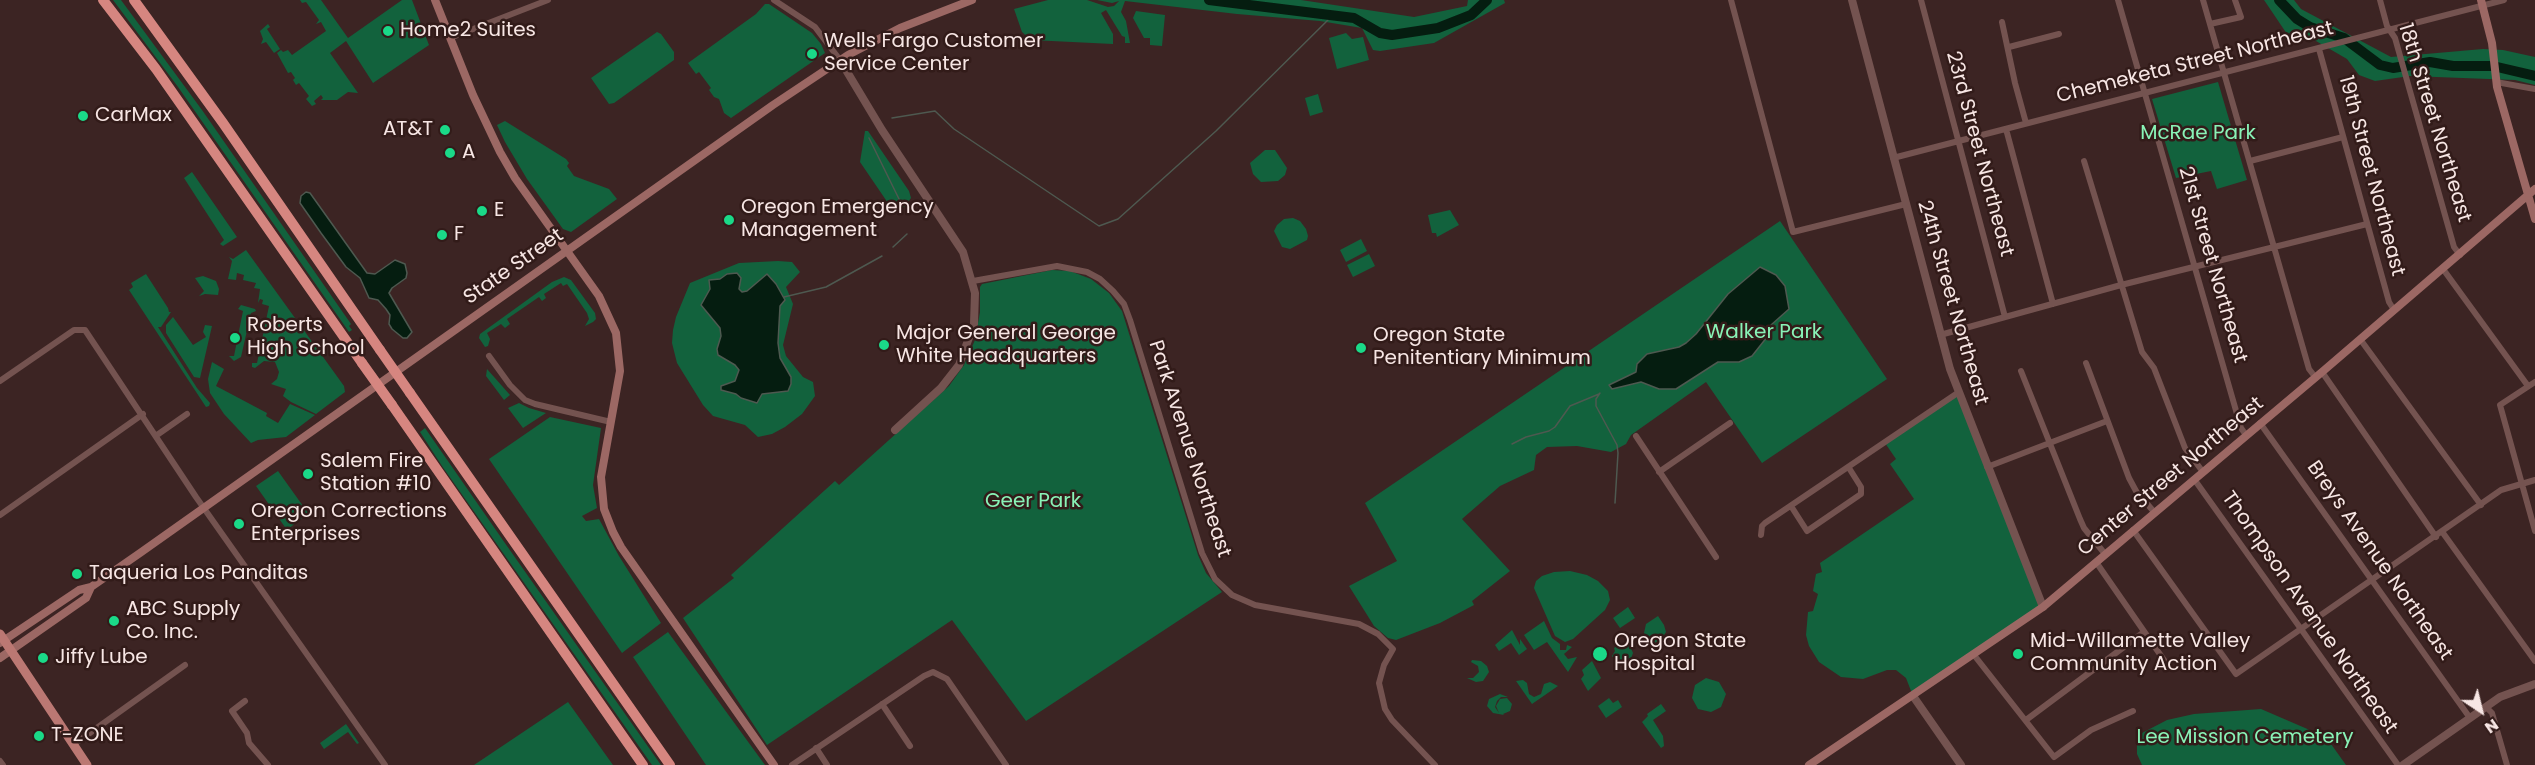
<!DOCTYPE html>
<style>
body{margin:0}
#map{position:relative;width:2535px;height:765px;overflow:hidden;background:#3c2423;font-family:Poppins,sans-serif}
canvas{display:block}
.north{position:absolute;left:2451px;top:681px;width:60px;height:60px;-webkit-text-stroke:4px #321b19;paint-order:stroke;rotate:145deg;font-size:16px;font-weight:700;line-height:24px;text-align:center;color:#f7e6e4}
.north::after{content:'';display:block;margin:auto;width:21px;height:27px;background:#f7e6e4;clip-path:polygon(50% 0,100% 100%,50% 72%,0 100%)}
</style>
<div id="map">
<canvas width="2535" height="765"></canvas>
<div class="north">N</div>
</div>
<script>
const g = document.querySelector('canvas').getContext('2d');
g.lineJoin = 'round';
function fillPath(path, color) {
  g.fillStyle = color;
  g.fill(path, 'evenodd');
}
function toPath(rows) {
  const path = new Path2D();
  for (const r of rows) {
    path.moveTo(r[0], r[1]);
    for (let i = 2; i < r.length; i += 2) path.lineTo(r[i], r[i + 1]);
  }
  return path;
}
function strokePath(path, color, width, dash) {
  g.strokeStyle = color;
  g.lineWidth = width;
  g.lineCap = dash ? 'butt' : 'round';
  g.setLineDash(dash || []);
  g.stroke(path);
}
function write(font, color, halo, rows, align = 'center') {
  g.font = font + ' Poppins,sans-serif';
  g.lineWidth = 5;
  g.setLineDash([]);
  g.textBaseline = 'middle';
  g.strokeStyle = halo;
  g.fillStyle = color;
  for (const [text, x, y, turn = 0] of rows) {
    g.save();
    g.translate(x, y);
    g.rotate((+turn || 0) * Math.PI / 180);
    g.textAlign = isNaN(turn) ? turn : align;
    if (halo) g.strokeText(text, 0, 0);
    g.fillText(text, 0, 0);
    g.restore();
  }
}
const green = toPath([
 [113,0,121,0,202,110,351,324,349,326,352,330,349,332,178,87],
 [300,0,321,0,348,38,402,0,412,0,429,45,373,83,346,41,330,53,358,93,348,92,337,100,321,100,323,98,321,95,314,101,316,104,312,106,306,99,309,96,299,83,296,85,293,80,295,78,291,72,288,73,277,53,281,50,283,52,288,50,292,55,326,31,321,22,316,24,319,20,306,2,302,3],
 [1048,0,1087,0,1108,7,1114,6,1119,1,1112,3,1097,0,1301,0,1414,17,1467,6,1468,0,1504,0,1505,3,1434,43,1380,51,1373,50,1362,28,1320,21,1237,14,1125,1,1121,12,1126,21,1130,43,1125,43,1125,37,1122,36,1106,10,1101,13,1113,34,1113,44,1031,40,1022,32,1014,9],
 [2264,0,2294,0,2301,9,2391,57,2483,49,2503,50,2535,57,2535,85,2515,80,2410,76,2375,81,2359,75,2347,59,2316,41,2287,34],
 [765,4,769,4,812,33,821,44,825,53,731,118,724,113,719,99,714,97,709,90,711,88,699,72,696,74,688,63,756,14],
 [1136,11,1165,15,1162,46,1150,45,1150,38,1144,38,1133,18],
 [268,24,270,27,267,29,280,49,274,53,266,42,261,44,263,39,260,31],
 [657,32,661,34,674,52,674,60,614,103,609,104,591,78],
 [1346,33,1352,39,1363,37,1369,60,1337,69,1329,38],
 [2218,82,2247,180,2217,189,2211,171,2176,178,2152,99],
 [1318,94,1323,112,1310,116,1305,98],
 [505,121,566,159,569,163,567,166,574,176,609,189,617,199,571,232,563,229,527,179,505,142,497,125],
 [865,131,868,131,909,191,911,198,904,207,896,210,890,206,860,162],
 [1265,150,1275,150,1287,168,1285,175,1278,181,1261,182,1253,174,1250,163],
 [192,172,237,237,223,246,220,244,224,240,184,178],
 [1450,210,1459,225,1437,237,1436,233,1432,233,1428,215],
 [1293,218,1300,221,1306,229,1308,236,1307,240,1290,249,1282,247,1274,231,1277,225,1284,219],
 [1780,221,1887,379,1762,463,1706,382,1631,435,1626,444,1611,452,1577,446,1547,447,1536,455,1534,470,1500,486,1462,519,1510,571,1472,601,1474,605,1440,623,1396,640,1388,638,1374,626,1349,586,1397,561,1365,503],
 [1361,239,1367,251,1346,262,1340,250],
 [246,250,344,386,345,392,316,414,291,402,283,396,286,389,271,384,277,379,279,372,275,362,264,361,255,368,252,367,252,363,257,363,269,306,262,304,263,300,260,299,258,303,260,289,254,288,256,283,243,280,244,275,237,273,236,280,228,279,232,261,229,257,233,259],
 [1369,254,1375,266,1353,277,1347,265],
 [778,261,792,262,800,272,786,287,793,304,783,345,786,356,803,377,813,382,815,396,802,414,785,427,772,434,758,437,745,425,713,416,703,405,677,363,672,343,673,330,676,317,690,283,739,263],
 [1052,270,1070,271,1091,279,1109,293,1122,311,1198,555,1206,573,1222,592,1026,721,952,620,767,745,683,618,734,578,731,575,835,481,839,485,949,386,964,365,975,340,980,312,980,287,982,284],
 [146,274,168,308,169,312,171,312,161,327,158,327,197,388,210,403,209,406,206,407,129,290,133,287,131,283],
 [203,276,216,281,219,289,218,295,205,294,199,296,204,291,195,278],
 [564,277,571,280,595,313,596,319,593,322,585,326,589,319,587,313,567,284,563,286,561,283,544,294,546,298,542,301,539,297,507,319,510,324,505,328,501,324,487,333,490,339,488,346,485,347,479,338,480,334,552,282],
 [241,305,255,309,256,311,251,313,241,357,234,361,229,356,234,356,243,311,238,309],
 [173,317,193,345,206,337,203,332,205,325,212,326,200,378,194,377,166,333,166,325],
 [212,362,224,369,216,386,267,413,266,416,278,423,290,404,315,415,286,437,258,440,251,443,224,414,210,393,208,379],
 [487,369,510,395,504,400,486,376],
 [1959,392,2043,607,1913,696,1906,678,1896,670,1887,670,1863,679,1841,677,1819,662,1809,646,1806,635,1808,612,1813,611,1818,594,1813,591,1816,574,1822,572,1820,563,1914,499,1890,464,1896,459,1885,443],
 [519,403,529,408,546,413,523,428,508,408],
 [550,417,601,428,593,485,597,508,582,516,586,521,599,519,619,556,661,623,622,653,489,459],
 [425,428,507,546,661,765,652,765,442,466,420,432],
 [278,471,308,513,287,530,256,486],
 [1570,571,1587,575,1598,581,1608,591,1610,600,1605,610,1573,639,1565,642,1555,636,1534,588,1536,581,1542,576,1554,572],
 [1628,607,1635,618,1620,628,1613,618],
 [1658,616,1664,625,1666,632,1662,638,1652,645,1644,633,1646,624],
 [1544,621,1552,638,1560,644,1560,650,1566,650,1567,645,1572,647,1564,654,1568,659,1577,657,1568,672,1547,642,1534,650,1524,635],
 [1512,630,1520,645,1520,639,1527,649,1519,655,1511,643,1499,651,1495,645],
 [668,632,765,765,706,765,633,657],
 [1621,643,1630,646,1633,653,1630,661,1623,664,1617,662,1612,656,1615,651,1614,648],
 [1472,660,1481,661,1487,666,1489,672,1483,681,1476,682,1467,678,1473,678,1479,672,1478,666,1471,662],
 [1592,661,1601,678,1588,691,1581,679,1584,675,1582,670],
 [1706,678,1719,682,1726,694,1721,707,1711,712,1698,709,1692,698,1695,685],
 [1523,680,1527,683,1529,694,1534,697,1541,694,1544,684,1550,682,1558,686,1532,704,1516,681],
 [1500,694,1508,697,1501,697,1497,701,1495,707,1499,713,1496,706,1500,699,1507,698,1512,704,1510,711,1503,714,1504,715,1493,713,1487,706,1489,699],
 [1609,698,1613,703,1618,700,1622,707,1606,718,1598,706],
 [568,702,613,765,474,765],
 [1661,704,1666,711,1653,720,1663,736,1664,746,1661,748,1642,722,1648,716,1647,714],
 [2261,709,2326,737,2346,765,2142,765,2137,754,2137,746,2142,733,2167,720,2194,714],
 [346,724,359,743,357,744,348,732,324,749,320,743]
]);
const water = toPath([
 [306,192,310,193,367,273,375,274,395,260,405,264,407,273,406,278,392,288,389,293,412,332,407,338,403,338,392,329,389,324,390,315,386,309,378,300,369,298,360,278,346,267,321,233,300,203,301,196,306,192],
 [1760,267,1776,275,1785,286,1789,309,1771,325,1771,332,1752,356,1739,362,1718,362,1676,389,1659,389,1641,382,1612,389,1609,385,1636,372,1637,364,1647,354,1679,347,1686,343,1696,334,1728,294,1760,267],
 [737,273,741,278,739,289,742,292,747,291,767,274,776,284,785,300,780,306,778,343,780,358,791,377,791,384,788,391,762,394,757,403,741,398,736,394,721,390,721,386,735,381,739,370,735,365,718,355,717,349,721,336,720,328,701,305,710,289,709,280,720,279,727,274,737,273]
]);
const stream = toPath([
 [892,118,935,111,954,129,1099,226,1118,219,1216,131,1332,16],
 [869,138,901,203],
 [893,247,907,234],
 [784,297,826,287,882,256],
 [1600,393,1596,399,1596,406,1617,445,1618,453,1615,503],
 [1512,444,1526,437,1549,431,1555,427,1570,406,1599,394]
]);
const river = toPath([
 [1209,0,1354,18,1380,33,1392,35,1438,28,1471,15,1487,0],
 [2279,0,2297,19,2310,27,2344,38,2380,65,2393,68,2430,62,2453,66,2493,66,2535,76]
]);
const minor = toPath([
 [774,0,815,27,840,60],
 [1731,0,1793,232,1906,204],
 [1921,0,2005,317],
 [2118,0,2241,428,2246,435],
 [2203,0,2309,369,2316,378],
 [2380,0,2387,26,2395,38,2454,247,2460,255],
 [2002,22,2015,83,2026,123],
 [2210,24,2241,17,2235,0],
 [450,38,548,0],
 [2009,47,2059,34],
 [2319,49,2389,302,2394,310],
 [2496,82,2535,89],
 [2006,129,2053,304],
 [1893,158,2504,0],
 [2084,161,2142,352,2154,368,2185,448,2203,472],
 [2250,161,2343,137],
 [2443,269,2528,386],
 [973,281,1057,266,1087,272,1100,279,1113,291,1124,304,1130,320,1202,553,1215,579,1232,595,1255,605,1359,624,1378,634,1393,649,1384,665,1379,683,1385,709,1392,720,1435,765],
 [1940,335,2121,285,2367,224],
 [2360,339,2481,505],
 [489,356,510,385,525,400,535,404,611,422],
 [2086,363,2129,478,2136,491,2155,513],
 [2021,371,2080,519,2084,528,2105,554],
 [2322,372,2436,537],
 [0,381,74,330,85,330,196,497,385,765],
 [2535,382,2500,405,2535,531],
 [2260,423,2470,718],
 [157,435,187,414],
 [1636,436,1716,557],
 [1987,467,2107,421],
 [1659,472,1730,423],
 [2194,479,2398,765],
 [1791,506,1807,531,1861,494,1861,487,1849,468],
 [0,515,143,414],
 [2133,530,2236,674,2501,490,2535,480],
 [2443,533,2535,661],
 [1761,535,1762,526,1765,523,1959,392],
 [2096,562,2166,663],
 [1974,655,2054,757],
 [245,701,232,711,247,733,249,743,268,765],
 [882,704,910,746],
 [2486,707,2492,713,2507,765],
 [2026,720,2144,632],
 [73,745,185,665],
 [816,748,827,765],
 [2054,757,2091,730,2133,711],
 [0,761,3,765],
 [792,765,924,676,933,672,947,679,1006,765]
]);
const tertiary = toPath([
 [1852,0,1950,369,2043,607],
 [840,60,882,130,963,252,975,293,974,324,959,365,941,388,895,430],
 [1913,696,1961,765],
 [2403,765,2500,697,2535,684]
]);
const secondary = toPath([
 [435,0,473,95,500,152,515,178,599,296,616,333,620,371,601,477,604,509,613,532,621,547,774,765],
 [2481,0,2492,43,2497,87,2535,219],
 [0,643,79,590,91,587,140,553,773,105,848,55,900,28,972,0],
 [0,658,86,598,91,587],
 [1809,765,2043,607,2322,372,2535,189]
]);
const primary = toPath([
 [0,634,87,765]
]);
const motorway = toPath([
 [103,0,156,69,362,363],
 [134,0,223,123,380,350],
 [410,393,670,765],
 [392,405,643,765]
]);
const motorwayBridge = toPath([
 [380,350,410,393],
 [362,363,392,405]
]);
const markers = [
 [388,31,6,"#1ad988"],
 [812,54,6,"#1ad988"],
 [83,116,6,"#1ad988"],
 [445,130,6,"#1ad988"],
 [450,153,6,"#1ad988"],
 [482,211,6,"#1ad988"],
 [729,220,6,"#1ad988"],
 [442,235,6,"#1ad988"],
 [235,338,6,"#1ad988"],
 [884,345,6,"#1ad988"],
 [1361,348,6,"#1ad988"],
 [308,474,6,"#1ad988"],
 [239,524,6,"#1ad988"],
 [77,574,6,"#1ad988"],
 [114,621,6,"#1ad988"],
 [1600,654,8,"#1ad988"],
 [2018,654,6,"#1ad988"],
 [43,658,6,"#1ad988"],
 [39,736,6,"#1ad988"]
];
const poiNames = [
 ["Home2 Suites",400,31],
 ["Wells Fargo Customer",824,42],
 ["Service Center",824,65],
 ["CarMax",95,116],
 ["AT&T",433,130,"right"],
 ["A",462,153],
 ["Oregon Emergency",741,208],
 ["Management",741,231],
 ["E",494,211],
 ["F",454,235],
 ["Roberts",247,326],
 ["High School",247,349],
 ["Major General George",896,334],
 ["White Headquarters",896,357],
 ["Oregon State",1373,336],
 ["Penitentiary Minimum",1373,359],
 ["Salem Fire",320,462],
 ["Station #10",320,485],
 ["Oregon Corrections",251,512],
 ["Enterprises",251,535],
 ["Taqueria Los Panditas",89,574],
 ["ABC Supply",126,610],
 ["Co. Inc.",126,633],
 ["Oregon State",1614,642],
 ["Hospital",1614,665],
 ["Mid-Willamette Valley",2030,642],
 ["Community Action",2030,665],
 ["Jiffy Lube",55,658],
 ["T-ZONE",51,736]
];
const streetNames = [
 ["Chemeketa Street Northeast",2195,63,-14],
 ["18th Street Northeast",2434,123,73],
 ["23rd Street Northeast",1979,154,75],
 ["19th Street Northeast",2371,176,75],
 ["21st Street Northeast",2212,265,74],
 ["State Street",514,267,-35],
 ["24th Street Northeast",1952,303,74],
 ["Park Avenue Northeast",1189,449,72],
 ["Center Street Northeast",2171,477,-40],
 ["Breys Avenue Northeast",2379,561,55],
 ["Thompson Avenue Northeast",2309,613,55]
];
const parkNames = [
 ["McRae Park",2198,134],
 ["Walker Park",1764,333],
 ["Geer Park",1033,502],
 ["Lee Mission Cemetery",2245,738]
];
fillPath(green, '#12623d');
fillPath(water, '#051d10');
strokePath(water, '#4e5950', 1.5);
strokePath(stream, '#4e5950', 1.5);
strokePath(river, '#051d10', 10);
strokePath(minor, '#745350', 6);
strokePath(tertiary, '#745350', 8);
strokePath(secondary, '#9c6864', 8);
strokePath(primary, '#bb7873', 9);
strokePath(motorway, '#d68680', 10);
strokePath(motorwayBridge, '#d68680', 10);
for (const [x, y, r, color] of markers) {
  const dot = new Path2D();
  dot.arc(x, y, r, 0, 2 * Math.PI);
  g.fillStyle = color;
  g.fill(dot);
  strokePath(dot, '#321b19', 2);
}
write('20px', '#f7e6e4', '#321b19', poiNames, 'left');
write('20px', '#f7e6e4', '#321b19', streetNames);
write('20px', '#89f3b7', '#321b19', parkNames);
</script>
